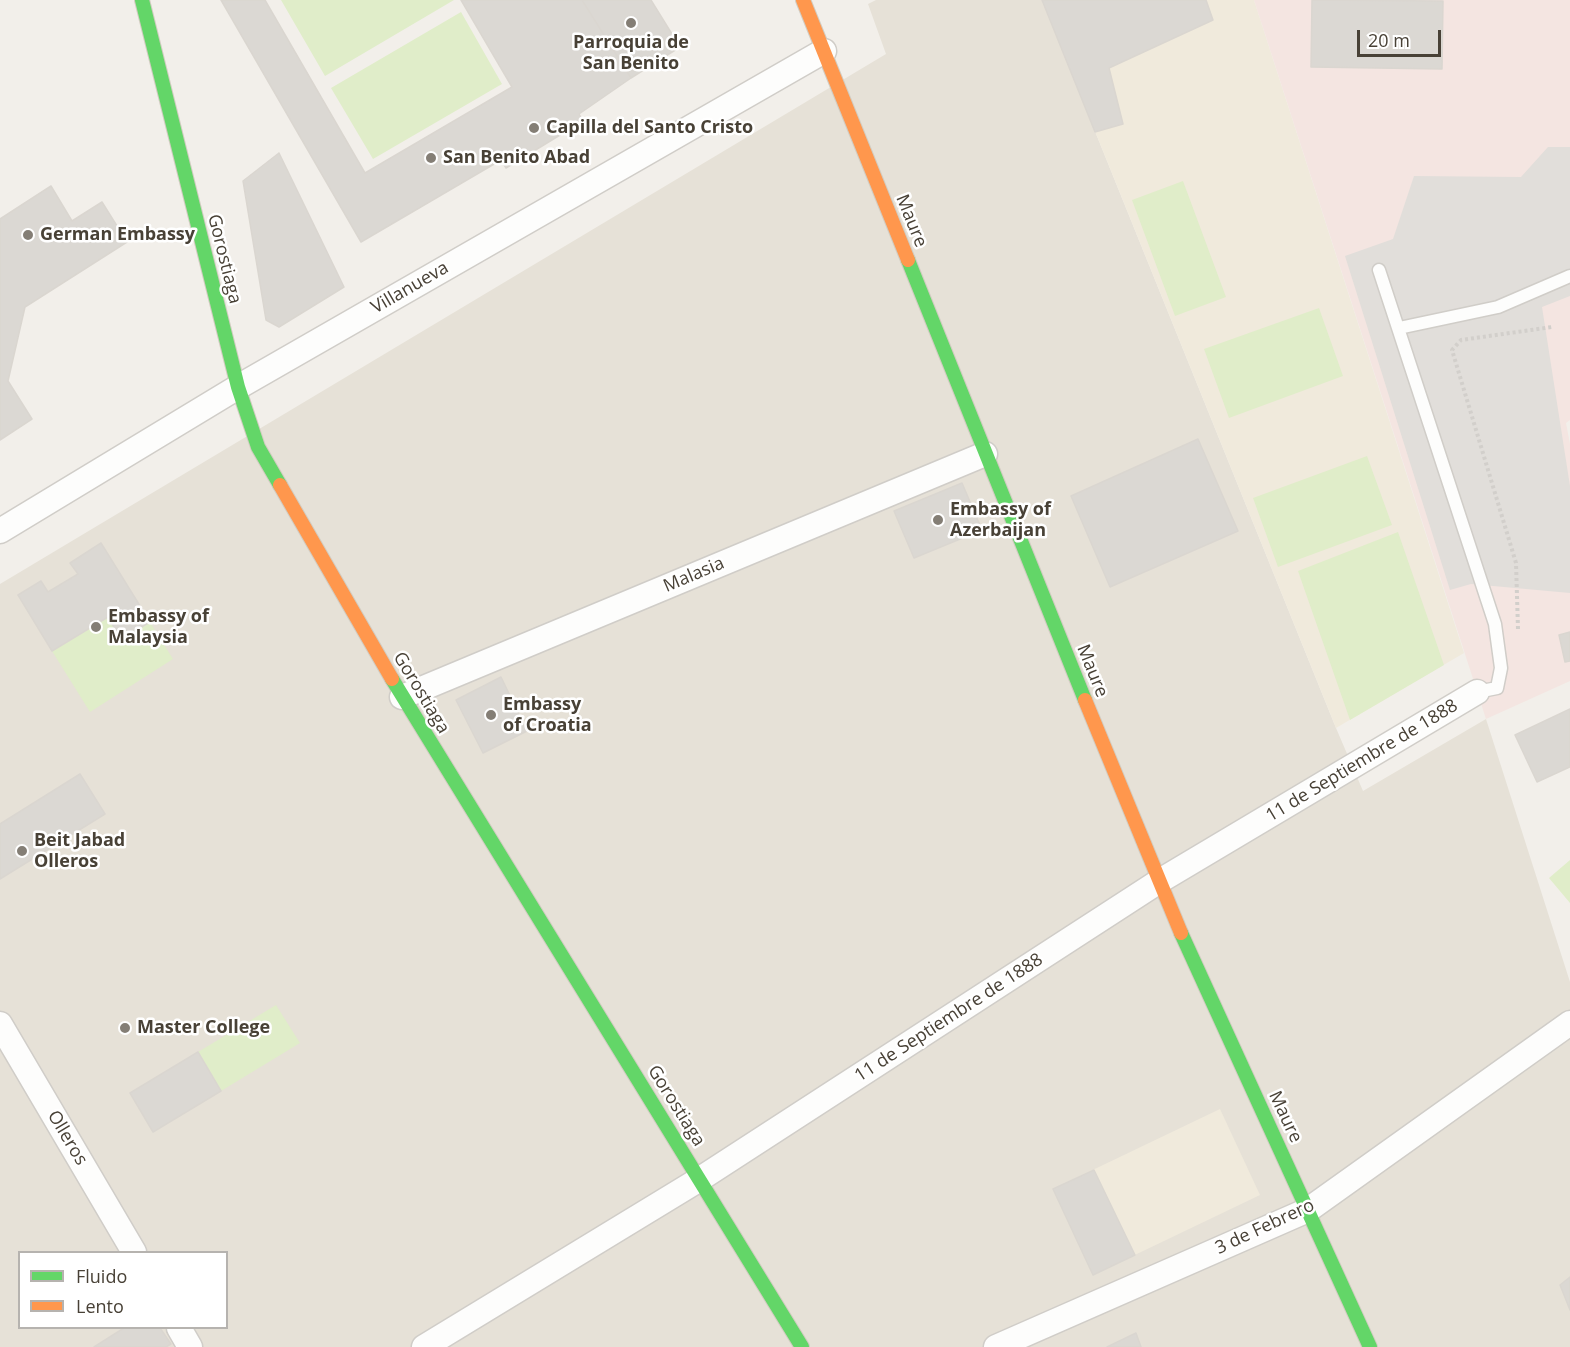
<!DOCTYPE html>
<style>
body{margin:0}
#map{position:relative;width:1570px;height:1347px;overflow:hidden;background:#f2efea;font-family:"Open Sans",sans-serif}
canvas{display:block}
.legend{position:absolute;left:18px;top:1251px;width:210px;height:78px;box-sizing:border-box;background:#fff;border:2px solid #b6b3af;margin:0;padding:8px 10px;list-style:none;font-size:18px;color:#484136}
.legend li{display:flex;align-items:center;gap:12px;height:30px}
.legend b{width:30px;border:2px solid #b6b3af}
.scale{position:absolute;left:1357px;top:30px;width:84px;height:27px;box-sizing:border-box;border:3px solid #484136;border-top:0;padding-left:8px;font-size:18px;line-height:21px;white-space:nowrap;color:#484136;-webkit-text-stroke:4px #fff;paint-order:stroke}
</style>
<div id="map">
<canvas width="1570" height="1347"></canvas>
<ul class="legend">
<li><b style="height:8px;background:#63d668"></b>Fluido</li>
<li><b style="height:8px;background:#ff974d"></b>Lento</li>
</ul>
<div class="scale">20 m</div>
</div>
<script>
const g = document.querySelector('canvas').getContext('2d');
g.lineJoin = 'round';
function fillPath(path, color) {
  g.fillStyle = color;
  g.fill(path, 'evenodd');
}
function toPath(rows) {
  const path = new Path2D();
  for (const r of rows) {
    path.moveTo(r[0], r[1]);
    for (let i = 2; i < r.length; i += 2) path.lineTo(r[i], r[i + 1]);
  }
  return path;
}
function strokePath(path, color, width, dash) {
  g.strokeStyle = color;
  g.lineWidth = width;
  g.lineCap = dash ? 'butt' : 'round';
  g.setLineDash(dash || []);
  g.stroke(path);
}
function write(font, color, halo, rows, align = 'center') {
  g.font = font + ' "Open Sans",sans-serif';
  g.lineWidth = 5;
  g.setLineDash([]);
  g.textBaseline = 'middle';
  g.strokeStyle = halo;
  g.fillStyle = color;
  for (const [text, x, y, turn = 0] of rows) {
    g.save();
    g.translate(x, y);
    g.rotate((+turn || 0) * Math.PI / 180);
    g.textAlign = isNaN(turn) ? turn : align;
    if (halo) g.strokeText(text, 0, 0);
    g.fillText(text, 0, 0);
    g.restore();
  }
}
const residential = toPath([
 [876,0,1042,0,1336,728,1363,791,1486,719,1570,982,1570,1347,0,1347,0,584,886,54,868,4],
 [20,1252,226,1252,226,1328,20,1328]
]);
const education = toPath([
 [1042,0,1254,0,1464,653,1336,728],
 [1220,1109,1260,1195,1093,1275,1053,1189]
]);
const medical = toPath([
 [1254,0,1570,0,1570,420,1566,423,1570,444,1570,681,1486,719]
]);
const green = toPath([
 [281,0,454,0,325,76],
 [461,12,502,84,373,159,331,88],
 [1183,181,1226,297,1175,316,1132,200],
 [1319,308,1343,376,1229,418,1204,349],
 [1367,456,1392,525,1278,567,1253,498],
 [1398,532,1444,665,1350,720,1298,571],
 [108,617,121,639,150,622,173,659,90,712,52,651],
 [1570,860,1570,903,1549,878],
 [276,1005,300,1043,221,1091,198,1052]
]);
const parking = toPath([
 [1548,147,1570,147,1570,296,1542,307,1570,486,1570,593,1471,584,1450,590,1345,256,1393,239,1414,176,1521,177]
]);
const building = toPath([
 [221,0,265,0,365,173,512,87,461,0,582,0,631,78,579,114,583,121,506,168,501,160,361,242,221,0],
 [582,0,651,0,680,47,631,78,582,0],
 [1042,0,1206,0,1213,20,1109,68,1123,124,1095,132,1042,0],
 [1312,0,1443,1,1442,69,1311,67,1312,0],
 [279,153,344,287,279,327,266,320,243,181,279,153],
 [51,186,72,221,102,202,127,242,25,307,8,381,32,419,0,440,0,219,51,186],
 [1198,439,1238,531,1110,587,1071,496,1198,439],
 [962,483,982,530,914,558,894,511,962,483],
 [101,543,150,622,121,639,108,617,52,651,18,595,41,581,48,592,78,574,70,563,101,543],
 [1570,632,1570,661,1565,662,1559,635,1570,632],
 [501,677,527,731,483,753,456,700,501,677],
 [1570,709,1570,767,1537,782,1515,735,1570,709],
 [80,774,105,814,0,879,0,824,80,774],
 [198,1052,221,1091,153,1132,130,1093,198,1052],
 [1094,1170,1135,1255,1093,1275,1053,1189,1094,1170],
 [1570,1277,1570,1310,1560,1285,1570,1277],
 [124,1328,160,1328,171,1344,166,1347,94,1347,124,1328],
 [1136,1333,1141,1347,1107,1347,1136,1333]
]);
const path = toPath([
 [1518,629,1516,563,1452,350,1461,340,1552,327]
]);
const lane = toPath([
 [1379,270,1495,624,1501,668,1497,688,1477,692],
 [1399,328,1498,307,1570,276]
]);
const street = toPath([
 [0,531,238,387,824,51],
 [402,697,985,454],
 [0,1024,134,1252],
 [179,1328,190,1347],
 [424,1347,700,1179,1158,882,1477,692],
 [996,1347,1308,1210,1570,1023]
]);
const fast = toPath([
 [142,0,238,387,258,447,280,485],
 [908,260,1085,700],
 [392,679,802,1347],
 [1181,933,1370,1347]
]);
const slow = toPath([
 [803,0,908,260],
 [280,485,392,679],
 [1085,700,1181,933]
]);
const markers = [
 [631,23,6,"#847e75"],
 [534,128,6,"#847e75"],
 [431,158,6,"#847e75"],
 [28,235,6,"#847e75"],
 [938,520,6,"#847e75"],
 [96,627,6,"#847e75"],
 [491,715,6,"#847e75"],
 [22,851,6,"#847e75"],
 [125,1028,6,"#847e75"]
];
const poiNames = [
 ["Parroquia de",631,43,"center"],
 ["San Benito",631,64,"center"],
 ["Capilla del Santo Cristo",546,128],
 ["San Benito Abad",443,158],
 ["German Embassy",40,235],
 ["Embassy of",950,510],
 ["Azerbaijan",950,531],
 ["Embassy of",108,617],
 ["Malaysia",108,638],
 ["Embassy",503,705],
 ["of Croatia",503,726],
 ["Beit Jabad",34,841],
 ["Olleros",34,862],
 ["Master College",137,1028]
];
const streetNames = [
 ["Maure",911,221,68],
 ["Gorostiaga",224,259,76],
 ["Villanueva",410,288,-30],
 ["Malasia",694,575,-23],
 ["Maure",1092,671,68],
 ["Gorostiaga",421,693,59],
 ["11 de Septiembre de 1888",1362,761,-31],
 ["11 de Septiembre de 1888",949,1018,-33],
 ["Gorostiaga",676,1106,58],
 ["Maure",1285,1117,65],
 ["Olleros",67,1138,59],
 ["3 de Febrero",1265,1227,-25]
];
fillPath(residential, '#e6e1d7');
fillPath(education, '#f0eadc');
fillPath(medical, '#f4e5e1');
fillPath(green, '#e0edc9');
fillPath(parking, '#e1deda');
fillPath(building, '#dbd8d3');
strokePath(building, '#dad6d0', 1.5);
strokePath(lane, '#d0cdc8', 15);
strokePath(street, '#d0cdc8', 27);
strokePath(fast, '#d2ccc1', 16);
strokePath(slow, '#d2ccc1', 16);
strokePath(path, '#d2cfcb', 4, [3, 3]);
strokePath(lane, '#fdfdfc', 12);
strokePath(street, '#fdfdfc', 24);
strokePath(fast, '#63d668', 14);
strokePath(slow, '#ff974d', 14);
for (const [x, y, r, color] of markers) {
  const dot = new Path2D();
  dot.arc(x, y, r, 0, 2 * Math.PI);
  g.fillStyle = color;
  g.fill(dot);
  strokePath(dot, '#fff', 2);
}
write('bold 18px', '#484136', '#fff', poiNames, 'left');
write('18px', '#484136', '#fff', streetNames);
</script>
